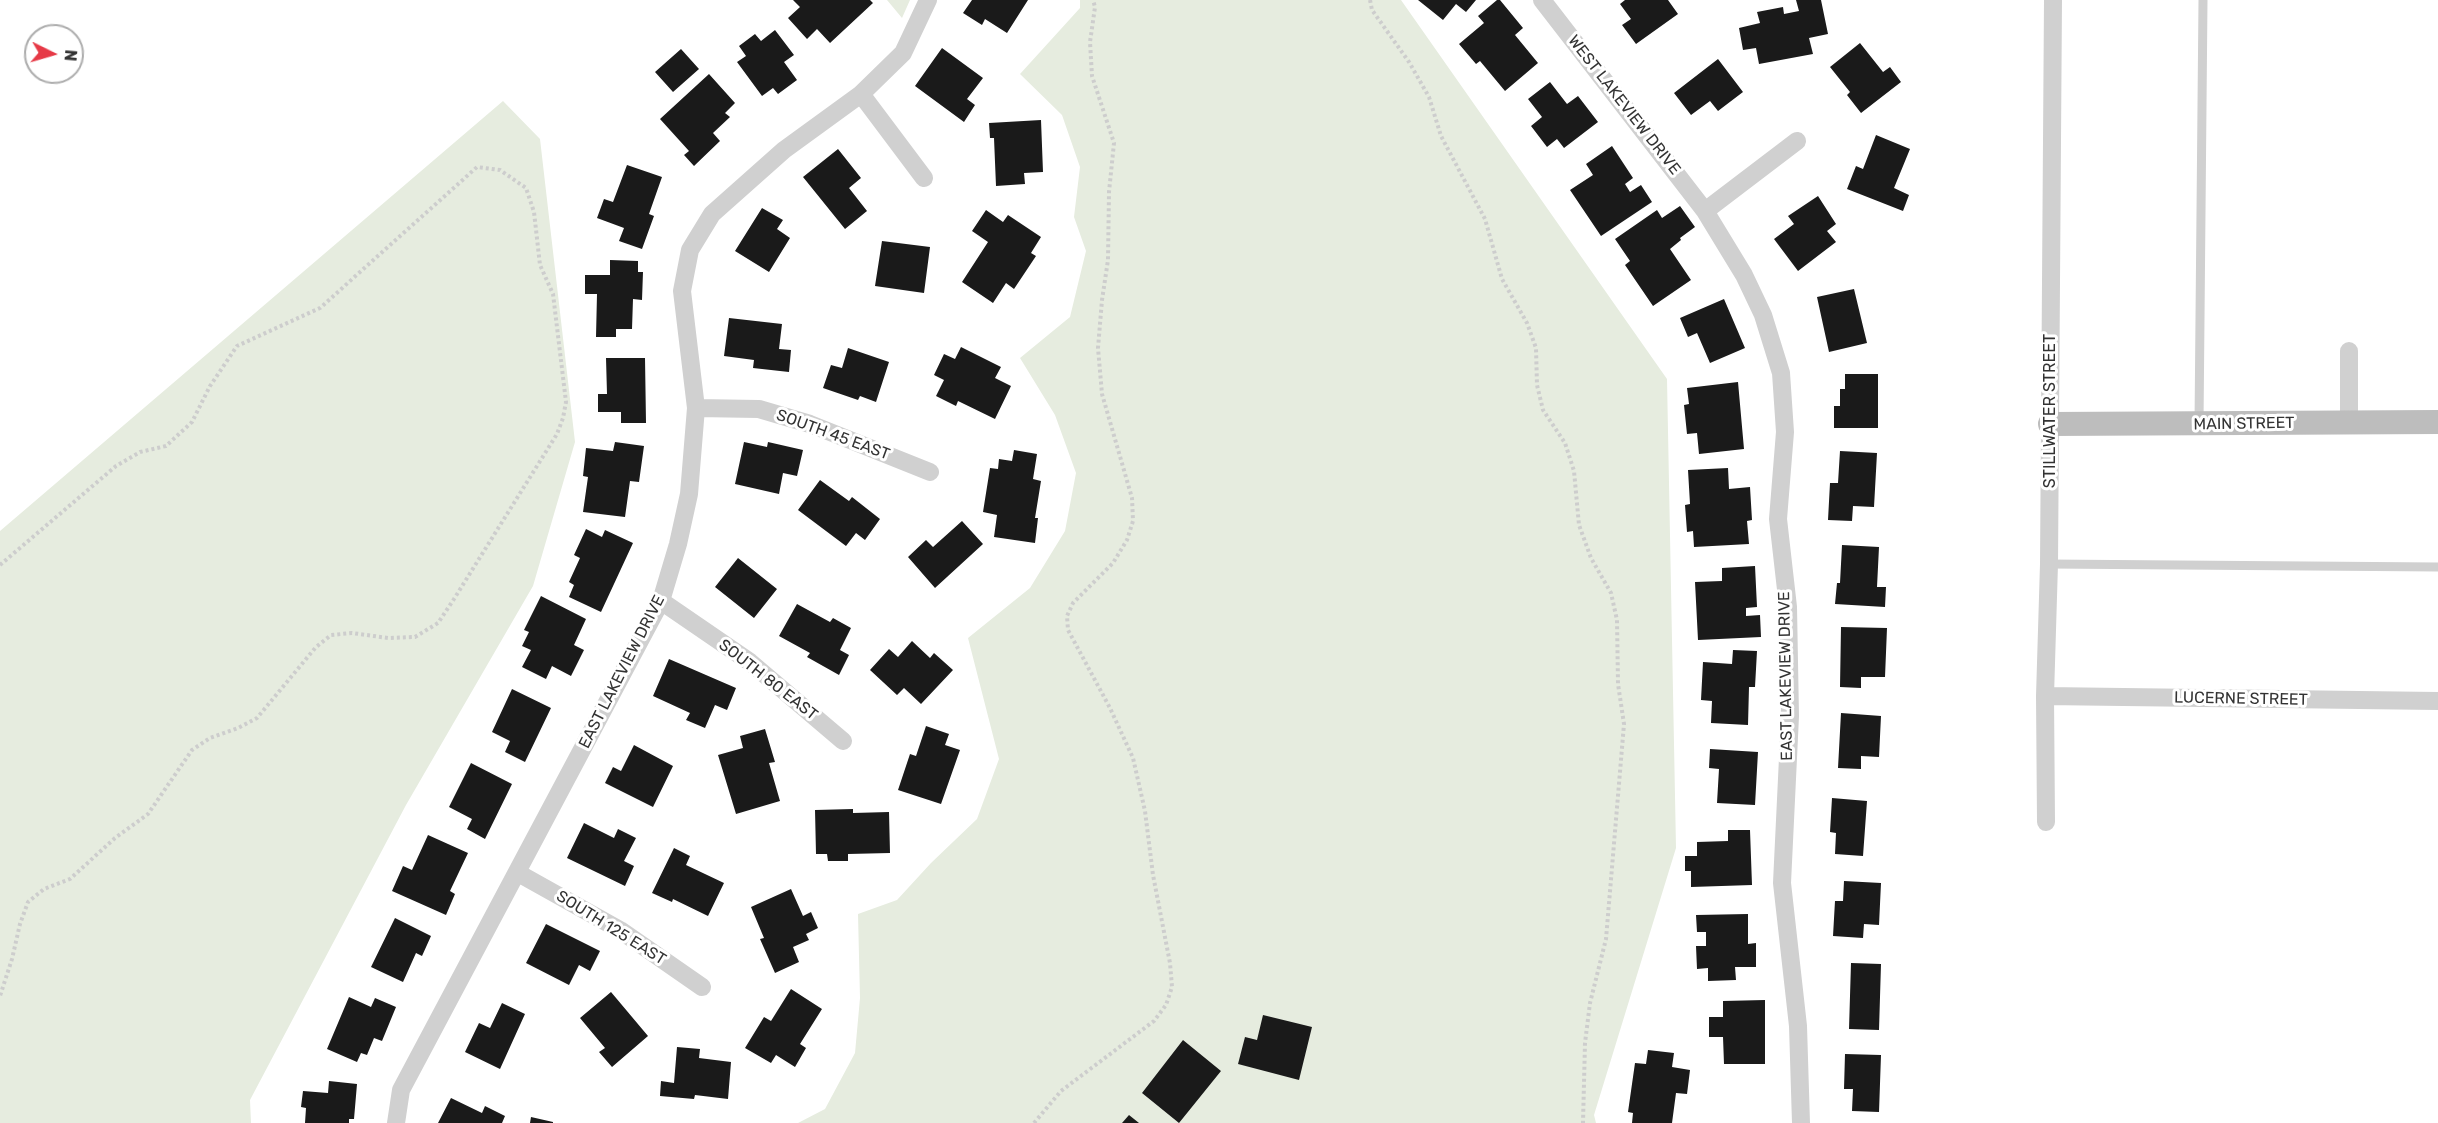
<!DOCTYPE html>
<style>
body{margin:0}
#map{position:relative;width:2438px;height:1123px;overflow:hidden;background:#fff;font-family:Rubik,sans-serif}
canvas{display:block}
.north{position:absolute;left:24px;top:24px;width:60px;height:60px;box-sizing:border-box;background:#fff;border:2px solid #adadad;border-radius:50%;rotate:95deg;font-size:16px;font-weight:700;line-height:24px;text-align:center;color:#333}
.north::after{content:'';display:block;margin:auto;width:21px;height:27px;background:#e63946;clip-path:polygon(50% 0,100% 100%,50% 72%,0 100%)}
</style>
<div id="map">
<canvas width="2438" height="1123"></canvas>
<div class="north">N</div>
</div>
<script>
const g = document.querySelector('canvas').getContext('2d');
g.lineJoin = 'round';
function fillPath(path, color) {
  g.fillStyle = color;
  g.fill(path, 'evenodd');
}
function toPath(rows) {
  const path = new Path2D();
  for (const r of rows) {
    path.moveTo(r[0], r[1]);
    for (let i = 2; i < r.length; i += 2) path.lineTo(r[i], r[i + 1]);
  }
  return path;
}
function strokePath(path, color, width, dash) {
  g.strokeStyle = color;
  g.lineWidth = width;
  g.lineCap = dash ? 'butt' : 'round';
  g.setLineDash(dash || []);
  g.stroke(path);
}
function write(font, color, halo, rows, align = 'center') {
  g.font = font + ' Rubik,sans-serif';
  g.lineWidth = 6;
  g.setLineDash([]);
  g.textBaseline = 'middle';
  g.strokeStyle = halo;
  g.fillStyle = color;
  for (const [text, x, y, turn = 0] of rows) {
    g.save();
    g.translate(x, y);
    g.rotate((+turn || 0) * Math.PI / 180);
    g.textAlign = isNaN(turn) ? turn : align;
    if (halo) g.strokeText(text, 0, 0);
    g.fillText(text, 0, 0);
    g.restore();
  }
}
const green = toPath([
 [887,0,910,0,902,18],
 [1080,0,1401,0,1667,379,1676,848,1594,1115,1596,1123,798,1123,825,1109,855,1053,860,998,858,914,897,900,931,863,977,819,999,759,968,638,1030,588,1065,531,1076,473,1055,415,1020,358,1070,317,1086,251,1074,217,1080,167,1062,115,1020,74,1080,8],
 [503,101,540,139,575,442,533,586,406,805,250,1100,251,1123,0,1123,0,531]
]);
const building = toPath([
 [793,0,870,0,873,3,830,43,817,29,807,39,788,18,800,7],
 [972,0,1028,0,1007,33,985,19,982,25,963,13],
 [1418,0,1476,0,1466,12,1456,4,1443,20],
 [1497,0,1500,0,1523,28,1515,35,1538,63,1505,91,1480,61,1476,64,1459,44,1484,23,1478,16],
 [1625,0,1668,0,1678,14,1636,44,1622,25,1631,19,1620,4],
 [1796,0,1821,0,1828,34,1809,38,1813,54,1759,64,1756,48,1743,50,1739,28,1760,23,1757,12,1783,7,1784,14,1799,11],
 [775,30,794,55,784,62,797,80,778,94,773,88,762,96,737,62,746,56,739,46,755,34,761,41],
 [1860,43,1883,72,1890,67,1901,82,1861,113,1847,95,1850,92,1830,67],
 [942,48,983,78,967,99,975,105,964,122,915,86],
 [681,49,699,69,673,92,655,72],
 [1718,59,1743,92,1718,111,1710,101,1691,115,1674,93],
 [709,74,735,103,725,113,730,117,713,133,720,141,694,166,684,155,689,151,660,119],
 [1550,82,1567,104,1578,96,1598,122,1564,148,1557,139,1547,147,1531,126,1542,117,1528,99],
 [1041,120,1043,172,1024,173,1025,184,996,186,994,138,990,138,989,123],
 [1876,135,1910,149,1894,188,1909,195,1903,211,1847,189,1856,166,1863,169],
 [1612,146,1633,178,1625,184,1630,192,1641,185,1652,202,1601,236,1570,190,1593,175,1586,164],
 [838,149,861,178,849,188,867,211,845,229,803,177],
 [627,165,662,177,649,214,654,216,642,249,619,241,624,228,597,218,604,199,613,202],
 [1818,196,1836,224,1827,231,1836,242,1798,271,1774,239,1794,224,1788,216],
 [1680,206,1695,227,1680,238,1681,240,1670,249,1691,280,1653,306,1625,265,1630,261,1615,239,1657,210,1662,218],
 [762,208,783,220,777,229,790,238,769,272,735,251],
 [986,210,1003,222,1008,215,1041,237,1031,253,1036,256,1014,289,1006,283,993,303,962,282,988,242,972,231],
 [882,241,930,247,924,293,875,286],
 [610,260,638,261,638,272,643,272,642,300,633,299,632,329,616,329,616,337,596,337,597,294,585,294,585,275,610,275],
 [1854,289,1867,343,1829,352,1817,297],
 [1724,299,1745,348,1710,363,1697,333,1688,337,1680,318],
 [729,318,782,324,779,349,791,350,789,372,753,368,754,360,724,356],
 [961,347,1001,367,995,378,1011,386,995,419,958,401,956,406,936,396,944,380,934,375,944,354,955,359],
 [848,348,889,362,876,402,860,396,858,400,823,388,831,365,842,368],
 [606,358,645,358,646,423,621,423,621,412,598,412,598,394,607,394],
 [1845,374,1878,374,1878,428,1834,428,1834,406,1840,406,1840,389,1845,389],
 [1738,382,1744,449,1699,454,1697,433,1687,434,1684,405,1689,404,1687,388],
 [615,442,644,446,639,482,630,481,625,517,583,512,588,477,583,476,586,448,613,451],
 [744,442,767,447,768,442,803,450,797,476,783,473,779,494,735,484],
 [1014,450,1037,454,1033,479,1041,481,1035,518,1038,518,1035,543,994,537,997,515,983,512,990,468,998,469,999,459,1012,461],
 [1840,451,1877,453,1874,507,1853,506,1852,521,1828,520,1830,483,1838,483],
 [1728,468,1729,489,1750,487,1752,520,1747,521,1749,544,1694,547,1693,531,1687,532,1685,505,1690,504,1688,470],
 [820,480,849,501,852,497,880,519,865,540,856,533,846,546,798,510],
 [962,521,983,544,935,588,908,557,926,540,933,547],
 [586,529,602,537,605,530,633,543,601,612,569,597,574,585,569,582,580,558,574,555],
 [1842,545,1879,547,1877,587,1886,587,1885,607,1835,604,1837,583,1840,583],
 [738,558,777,589,754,618,715,587],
 [1755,566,1757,607,1746,608,1746,616,1760,615,1761,637,1698,640,1695,582,1722,581,1722,568],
 [541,596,586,619,574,645,584,650,571,676,552,666,546,679,522,667,531,650,522,646,529,632,524,630],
 [797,604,830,622,833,618,851,628,840,650,849,655,839,675,807,657,810,653,779,636],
 [1841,627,1887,628,1885,677,1861,677,1861,688,1840,687],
 [912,641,930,658,934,653,953,670,921,704,904,688,897,695,870,670,889,649,898,657],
 [1733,650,1757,651,1755,687,1749,687,1748,725,1711,723,1712,701,1701,700,1703,662,1732,664],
 [669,659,736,688,727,710,715,705,705,728,686,720,690,713,653,696],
 [512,689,551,708,525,762,505,752,510,741,492,732],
 [1841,713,1881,716,1879,757,1861,756,1861,769,1838,768],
 [926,726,949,734,945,745,960,750,941,804,898,790,910,754,916,756],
 [765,729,775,762,769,763,780,801,736,814,718,755,743,748,740,736],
 [634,745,673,766,653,807,605,783,613,767,621,771],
 [1710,749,1758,752,1755,805,1717,803,1719,769,1709,768],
 [471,763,512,784,485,839,467,829,472,819,449,807],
 [1832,798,1867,801,1863,856,1835,854,1836,833,1830,832],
 [853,809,853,813,889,812,890,853,848,854,848,861,828,861,827,854,816,854,815,810],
 [584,823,614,838,618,829,636,838,624,861,634,866,625,886,567,858],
 [1728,830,1750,830,1752,885,1691,887,1691,871,1685,871,1685,856,1697,856,1697,842,1728,841],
 [428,835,468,853,450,891,455,894,446,915,392,891,403,866,412,870],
 [674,848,690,856,686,865,724,883,708,916,673,899,672,902,652,893],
 [1844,881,1881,883,1879,925,1864,924,1863,938,1833,936,1835,901,1843,901],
 [791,889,803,916,811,912,818,928,806,934,809,940,793,947,799,962,775,973,760,939,764,938,751,907],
 [1748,914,1748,944,1756,943,1756,967,1735,967,1736,980,1708,981,1708,968,1697,969,1696,946,1706,946,1706,932,1697,932,1696,915],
 [395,918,431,936,422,956,416,953,403,982,371,967],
 [546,924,600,951,590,971,579,965,569,985,526,963],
 [1851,963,1881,964,1879,1030,1849,1029],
 [791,989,822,1009,800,1044,806,1048,795,1067,776,1055,771,1063,745,1048,764,1017,771,1021],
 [611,992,648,1036,612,1067,599,1052,605,1048,580,1018],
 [349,997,371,1007,375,998,396,1007,382,1041,374,1038,367,1055,361,1053,357,1062,327,1049],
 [1765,1000,1765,1064,1724,1064,1723,1037,1709,1037,1709,1017,1723,1017,1723,1001],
 [502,1003,525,1014,500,1069,465,1052,479,1023,490,1028],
 [1263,1015,1312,1027,1299,1080,1238,1064,1245,1037,1257,1040],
 [1183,1040,1221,1071,1179,1123,1142,1093],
 [677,1047,700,1049,699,1058,731,1062,728,1099,695,1095,694,1099,660,1096,661,1081,674,1083],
 [1648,1050,1674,1053,1672,1067,1690,1070,1687,1094,1676,1093,1672,1123,1632,1123,1633,1113,1628,1112,1635,1063,1646,1064],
 [1845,1054,1881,1055,1879,1112,1852,1111,1853,1089,1844,1089],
 [329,1081,357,1084,354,1119,349,1119,349,1123,305,1123,306,1108,301,1107,303,1091,328,1093],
 [451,1098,482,1113,485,1106,505,1116,502,1123,438,1123],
 [1129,1115,1139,1123,1122,1123],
 [531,1117,553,1122,553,1123,530,1123]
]);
const path = toPath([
 [1370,0,1372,10,1409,62,1429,97,1441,136,1485,219,1502,279,1527,323,1536,348,1537,385,1543,410,1565,443,1574,471,1579,525,1591,558,1611,593,1617,620,1618,684,1624,724,1606,939,1590,1003,1585,1043,1583,1123],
 [0,565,116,466,140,452,166,446,192,422,210,386,237,346,320,308,477,167,500,170,526,188,534,212,540,265,553,294,566,402,563,418,557,434,454,599,438,623,415,637,388,638,352,633,331,635,316,647,257,718,238,728,210,738,192,750,148,814,115,838,70,879,44,889,28,902,20,924,12,959,0,996],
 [1034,1123,1061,1091,1154,1021,1166,1005,1172,987,1170,963,1153,875,1145,811,1133,758,1110,708,1068,630,1067,616,1073,603,1113,563,1127,540,1133,521,1132,498,1102,394,1098,348,1102,300,1108,260,1109,192,1114,143,1092,76,1090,42,1095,7,1093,0]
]);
const lane = toPath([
 [2199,424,2203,0],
 [2049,564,2438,567]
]);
const street = toPath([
 [1542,0,1705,211,1744,275,1763,315,1781,373,1785,432,1778,519,1788,607,1790,716,1782,883,1798,1026,1801,1123],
 [861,94,924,178],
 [1705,211,1797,141],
 [2349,351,2349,423],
 [696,408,759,409,810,424,930,472],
 [661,601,750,662,843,741],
 [2045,696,2438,701],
 [2046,822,2045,696,2049,564,2053,0],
 [518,873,620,930,702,987],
 [396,1123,401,1090,661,601,678,544,689,494,696,408,682,291,690,250,712,214,784,150,861,94,903,53,928,0]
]);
const secondary = toPath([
 [2050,424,2438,422]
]);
const streetNames = [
 ["WEST LAKEVIEW DRIVE",1624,105,52],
 ["STILLWATER STREET",2050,411,-90],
 ["MAIN STREET",2244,424,-1],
 ["SOUTH 45 EAST",833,435,20],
 ["EAST LAKEVIEW DRIVE",622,672,-63],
 ["EAST LAKEVIEW DRIVE",1786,676,-91],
 ["SOUTH 80 EAST",768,680,38],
 ["LUCERNE STREET",2241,699,1],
 ["SOUTH 125 EAST",611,928,32]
];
fillPath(green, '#e6ecdf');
fillPath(building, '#1a1a1a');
strokePath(path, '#cdcdcd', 4, [3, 3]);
strokePath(lane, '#d0d0d0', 9);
strokePath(street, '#d0d0d0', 18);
strokePath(secondary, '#bdbdbd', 24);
write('16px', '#333', '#fff', streetNames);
</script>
